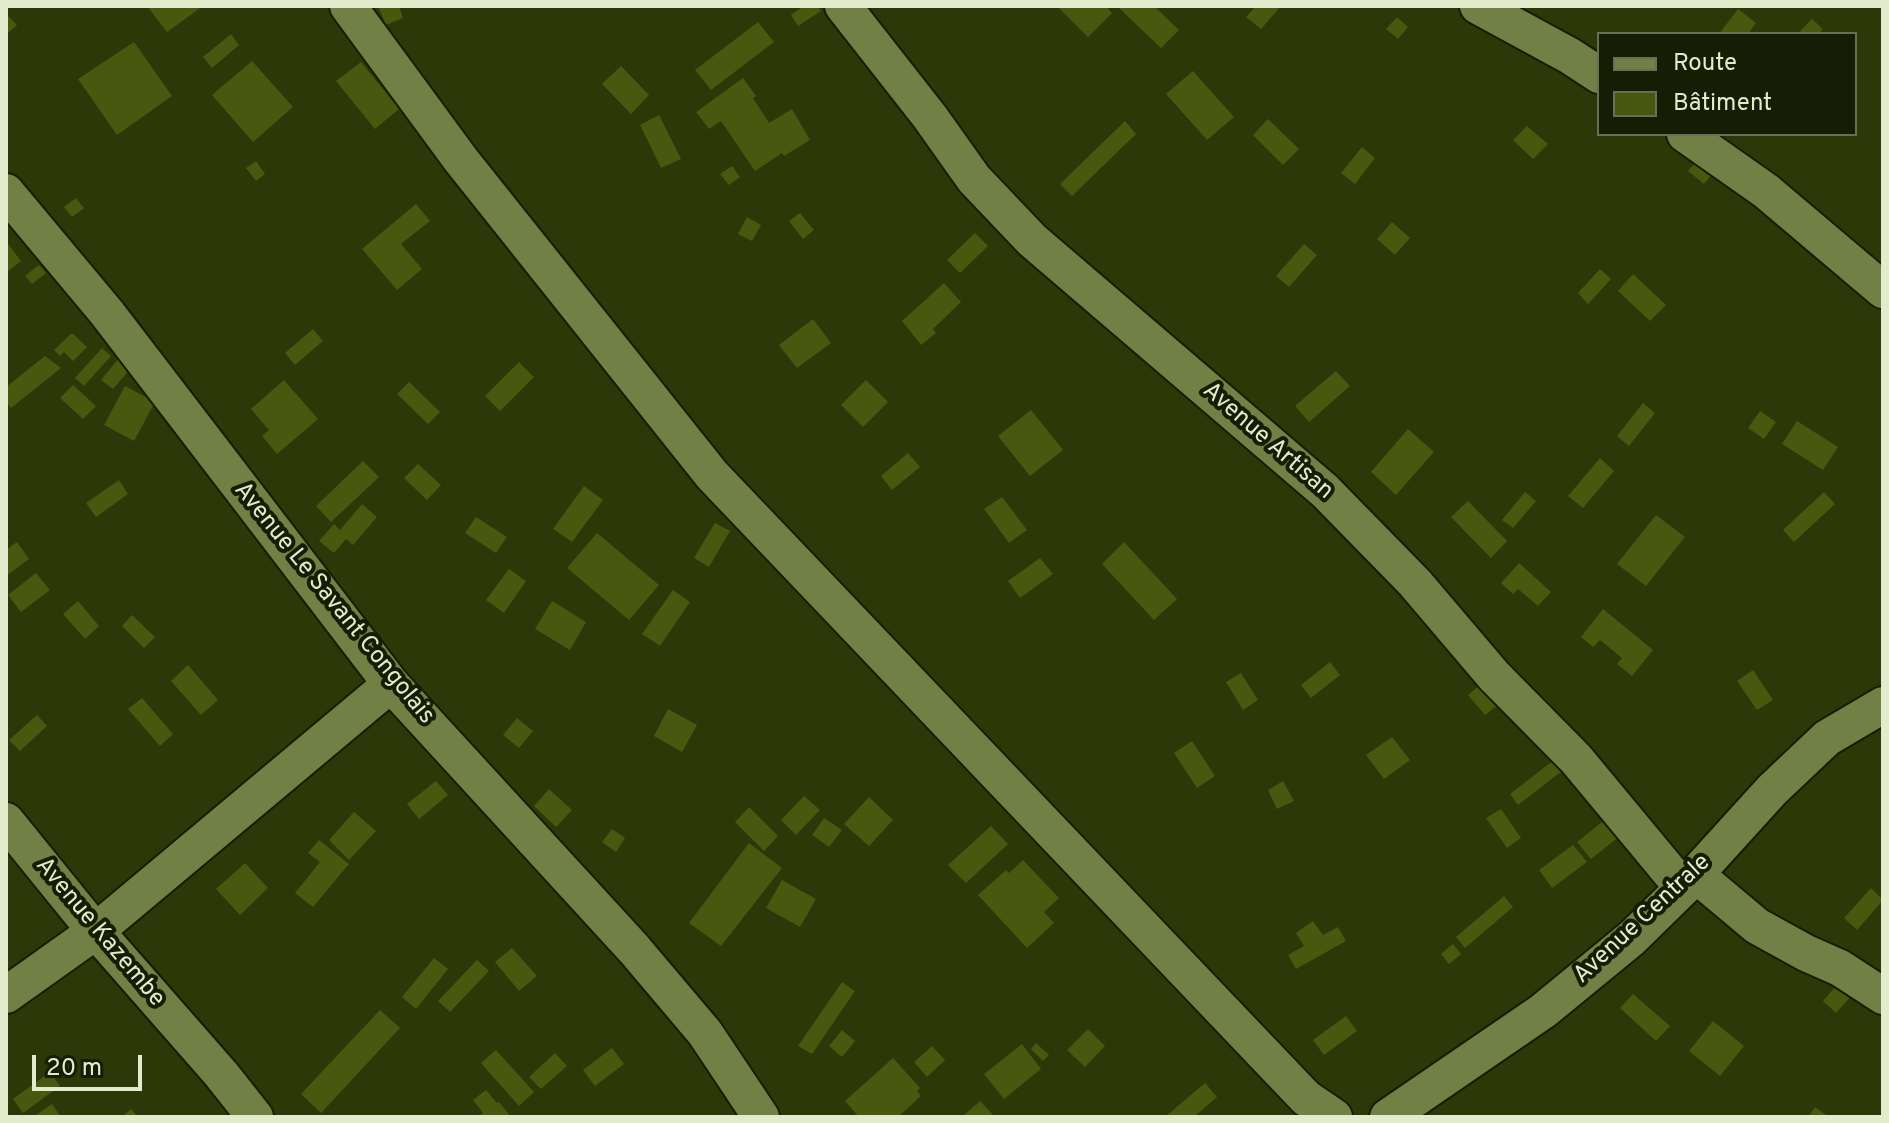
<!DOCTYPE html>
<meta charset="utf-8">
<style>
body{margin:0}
#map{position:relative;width:1889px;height:1123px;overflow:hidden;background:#2e3708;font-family:Overpass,sans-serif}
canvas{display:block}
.frame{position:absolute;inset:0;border:8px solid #e2ebcc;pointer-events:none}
.legend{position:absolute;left:1597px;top:32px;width:260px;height:104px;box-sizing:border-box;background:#171d05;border:2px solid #686f55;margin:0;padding:10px 14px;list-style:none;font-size:24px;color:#e2ebcc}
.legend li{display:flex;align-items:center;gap:16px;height:40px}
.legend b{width:40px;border:2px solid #686f55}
.scale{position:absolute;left:32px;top:1055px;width:110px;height:36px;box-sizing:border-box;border:4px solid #e2ebcc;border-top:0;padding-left:10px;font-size:24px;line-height:28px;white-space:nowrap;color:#e2ebcc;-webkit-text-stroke:6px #171d05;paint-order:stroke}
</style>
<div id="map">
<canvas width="1889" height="1123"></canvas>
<div class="frame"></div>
<ul class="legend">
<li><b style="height:10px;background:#718045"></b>Route</li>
<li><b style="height:22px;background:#49580f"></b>Bâtiment</li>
</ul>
<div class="scale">20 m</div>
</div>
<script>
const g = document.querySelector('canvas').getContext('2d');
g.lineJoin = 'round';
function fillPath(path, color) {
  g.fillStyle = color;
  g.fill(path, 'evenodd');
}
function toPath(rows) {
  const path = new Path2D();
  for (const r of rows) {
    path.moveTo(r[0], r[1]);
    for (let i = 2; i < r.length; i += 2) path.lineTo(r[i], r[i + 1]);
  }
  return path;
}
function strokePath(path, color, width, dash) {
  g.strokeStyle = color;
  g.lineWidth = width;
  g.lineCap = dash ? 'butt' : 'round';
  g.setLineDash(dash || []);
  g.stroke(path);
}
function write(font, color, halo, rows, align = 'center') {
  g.font = font + ' Overpass,sans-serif';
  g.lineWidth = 8;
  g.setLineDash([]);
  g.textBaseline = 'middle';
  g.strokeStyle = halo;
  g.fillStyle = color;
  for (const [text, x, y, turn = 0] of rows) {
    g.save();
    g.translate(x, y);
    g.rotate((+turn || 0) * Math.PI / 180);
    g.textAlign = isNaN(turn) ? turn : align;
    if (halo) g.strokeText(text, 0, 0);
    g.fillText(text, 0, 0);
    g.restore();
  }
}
const building = toPath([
 [147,6,203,6,167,32],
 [378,6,399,6,403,18,386,25],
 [804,6,817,6,821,11,798,26,791,15],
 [1057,6,1106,6,1112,13,1088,37],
 [1117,6,1154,6,1179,30,1161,48],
 [1256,6,1281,6,1261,29,1246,17],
 [1738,9,1756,23,1748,34,1719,34],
 [6,14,17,25,6,35],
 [1397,17,1408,27,1398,39,1386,29],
 [1812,19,1823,29,1819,34,1804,34,1800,31],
 [758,22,774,42,711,90,695,70],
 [231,34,239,45,212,68,203,57],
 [134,42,172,96,117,135,78,79],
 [252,61,293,107,253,142,212,95],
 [361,62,399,109,375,129,336,81],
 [621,66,649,95,631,114,602,84],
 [1193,71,1234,117,1207,140,1166,94],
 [743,78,756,96,753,98,769,123,792,109,810,140,784,156,782,153,755,171,721,121,709,129,696,112],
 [659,115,681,159,661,168,640,125],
 [1268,119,1299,149,1283,165,1253,135],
 [1125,121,1136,134,1072,196,1060,184],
 [1527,126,1548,144,1533,159,1513,140],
 [1362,147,1375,158,1355,184,1341,173],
 [1706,150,1721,163,1704,184,1688,171],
 [256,161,265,174,256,181,246,168],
 [732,166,740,177,729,185,720,174],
 [76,198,84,208,72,217,64,207],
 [416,204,430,221,401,244,422,269,397,290,362,249],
 [800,213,814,230,803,239,789,221],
 [747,217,761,225,752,241,738,234],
 [1392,222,1410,238,1395,255,1377,239],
 [975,233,988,246,960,273,947,260],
 [8,244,21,261,6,273,6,246],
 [1304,244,1317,255,1289,287,1276,276],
 [39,265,46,273,32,284,25,276],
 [1600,269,1611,279,1588,304,1578,293],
 [1633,274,1666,305,1650,321,1618,291],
 [944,283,961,302,933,329,936,333,921,345,902,321],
 [813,319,831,343,797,368,779,345],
 [313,329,323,341,295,365,285,353],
 [72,333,87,347,73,361,64,352,60,356,54,350],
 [102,348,111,356,84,386,75,378],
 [45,356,61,368,11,408,6,402,6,387],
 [120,357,132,367,113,389,101,380],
 [519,362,534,377,500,411,485,396],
 [1336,371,1350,386,1309,422,1295,406],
 [284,380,318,419,277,454,262,436,269,430,251,409],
 [866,380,888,402,863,427,841,405],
 [409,382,440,412,428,424,397,394],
 [73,385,96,406,83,419,60,398],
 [125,386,155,402,134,441,104,425],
 [1643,403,1655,413,1629,446,1617,436],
 [1031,410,1063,450,1030,476,998,436],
 [1760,411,1776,422,1764,439,1748,428],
 [1797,421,1838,447,1823,470,1782,444],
 [1408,429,1434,452,1396,495,1371,472],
 [908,453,920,467,892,490,881,476],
 [1600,458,1614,471,1583,508,1568,496],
 [363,461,379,477,331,522,316,506],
 [418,464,441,485,427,500,404,478],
 [119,480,128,494,96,517,86,503],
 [584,486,603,500,572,542,553,529],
 [1525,492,1536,501,1513,528,1502,520],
 [1824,492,1835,504,1794,542,1783,530],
 [1002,497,1027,530,1009,543,984,509],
 [1468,501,1507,541,1491,558,1451,517],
 [362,504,377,517,353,545,346,539,334,553,319,541,334,524,340,530],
 [1656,515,1685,537,1646,586,1617,564],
 [476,517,507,537,496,553,465,533],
 [715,523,730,531,709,567,694,558],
 [597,533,659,585,629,620,567,568],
 [17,542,29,559,6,576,6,550],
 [1124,542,1177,599,1154,620,1102,564],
 [1040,558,1053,574,1020,598,1008,581],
 [1519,563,1551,592,1538,606,1518,589,1513,594,1501,583],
 [509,569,526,581,504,613,486,600],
 [36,573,50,590,21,612,8,595],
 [673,590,690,602,660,646,642,634],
 [78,601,99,626,85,639,63,614],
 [552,601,586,622,570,650,535,629],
 [1603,609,1653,650,1632,676,1617,664,1622,658,1600,640,1593,647,1581,637],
 [132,615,155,637,144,648,122,626],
 [1330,662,1340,675,1311,698,1301,685],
 [188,665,218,700,201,715,171,681],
 [1753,670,1773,700,1757,710,1737,681],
 [1241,673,1258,700,1243,710,1226,682],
 [1482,683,1500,703,1485,715,1468,695],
 [142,698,173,734,160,746,128,709],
 [668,709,697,725,682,752,654,736],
 [37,715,47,726,20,751,9,740],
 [517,718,533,731,519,748,503,735],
 [1392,737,1410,760,1384,779,1366,755],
 [1192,741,1215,776,1197,788,1174,753],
 [1554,760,1562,771,1518,805,1510,794],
 [436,781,448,795,419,819,407,804],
 [1283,781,1294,801,1277,809,1268,790],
 [549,789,572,810,556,827,534,806],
 [804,796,820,810,796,835,781,820],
 [869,797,893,820,869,846,844,824],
 [749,807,778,836,764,851,735,822],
 [1501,809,1521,838,1507,848,1486,818],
 [354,812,376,831,349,860,329,840],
 [1612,814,1626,831,1591,859,1577,842],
 [824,818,842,830,829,847,812,835],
 [991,826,1008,844,966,883,948,865],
 [612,829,625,838,616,852,602,842],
 [319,840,349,864,313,907,295,893,320,862,308,853],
 [749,843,782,868,721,946,689,923],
 [1573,845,1587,862,1552,888,1539,870],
 [1023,860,1059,898,1044,912,1054,923,1027,948,978,895,1006,870,1009,873],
 [245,863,268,888,240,915,216,889],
 [782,880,816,899,800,927,766,908],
 [1871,888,1883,900,1857,930,1844,918],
 [1504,896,1513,907,1465,948,1456,937],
 [1313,921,1323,935,1338,927,1346,941,1296,969,1288,955,1304,946,1296,933],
 [1453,944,1461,954,1449,964,1441,954],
 [512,948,537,976,519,991,495,962],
 [434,958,448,969,416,1009,402,997],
 [477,960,489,971,450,1012,438,1001],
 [1841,980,1855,992,1836,1013,1823,1001],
 [842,982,855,991,812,1054,798,1046],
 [1633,994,1670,1026,1656,1041,1620,1008],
 [380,1010,400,1028,321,1113,301,1094],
 [1346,1016,1357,1031,1324,1055,1313,1040],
 [1713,1021,1744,1046,1720,1076,1689,1051],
 [1088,1029,1105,1046,1085,1067,1067,1050],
 [842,1030,855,1041,842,1057,829,1046],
 [1036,1043,1049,1055,1043,1061,1031,1049],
 [1022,1044,1041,1069,1004,1099,984,1074],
 [932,1046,945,1060,927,1077,914,1062],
 [612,1048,624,1064,595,1086,583,1070],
 [496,1050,534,1092,519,1106,481,1063],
 [555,1053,567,1066,541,1089,529,1077],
 [893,1058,920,1088,917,1091,921,1096,898,1117,859,1117,845,1101],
 [50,1072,60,1086,23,1113,13,1099],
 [1205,1083,1217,1097,1194,1117,1165,1117],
 [486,1090,497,1103,499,1102,511,1117,478,1117,483,1113,473,1100],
 [980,1101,995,1117,966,1117,964,1115],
 [52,1104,61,1117,33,1117],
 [1815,1107,1829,1117,1808,1117],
 [131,1109,138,1117,122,1117]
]);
const street = toPath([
 [348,6,461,160,712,475,1306,1098,1334,1117],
 [843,6,930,117,974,179,1032,240,1325,491,1415,583,1494,676,1576,759,1683,888],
 [1478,6,1570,56,1599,75],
 [1685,134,1766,191,1883,290],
 [6,192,107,313,391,684,634,949,705,1033,761,1117],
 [6,821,87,921,221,1074,255,1117],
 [1695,874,1757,926,1806,953,1840,968,1883,996],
 [6,995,96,931,391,684],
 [1388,1117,1543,1011,1632,938,1683,888,1772,790,1827,738,1883,705]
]);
const streetNames = [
 ["Avenue Artisan",1267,442,41],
 ["Avenue Le Savant Congolais",333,604,51],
 ["Avenue Centrale",1643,920,-43],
 ["Avenue Kazembe",99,933,50]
];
fillPath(building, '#49580f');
strokePath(street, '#171d01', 40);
strokePath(street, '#718045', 36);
write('24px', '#e2ebcc', '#171d05', streetNames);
</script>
